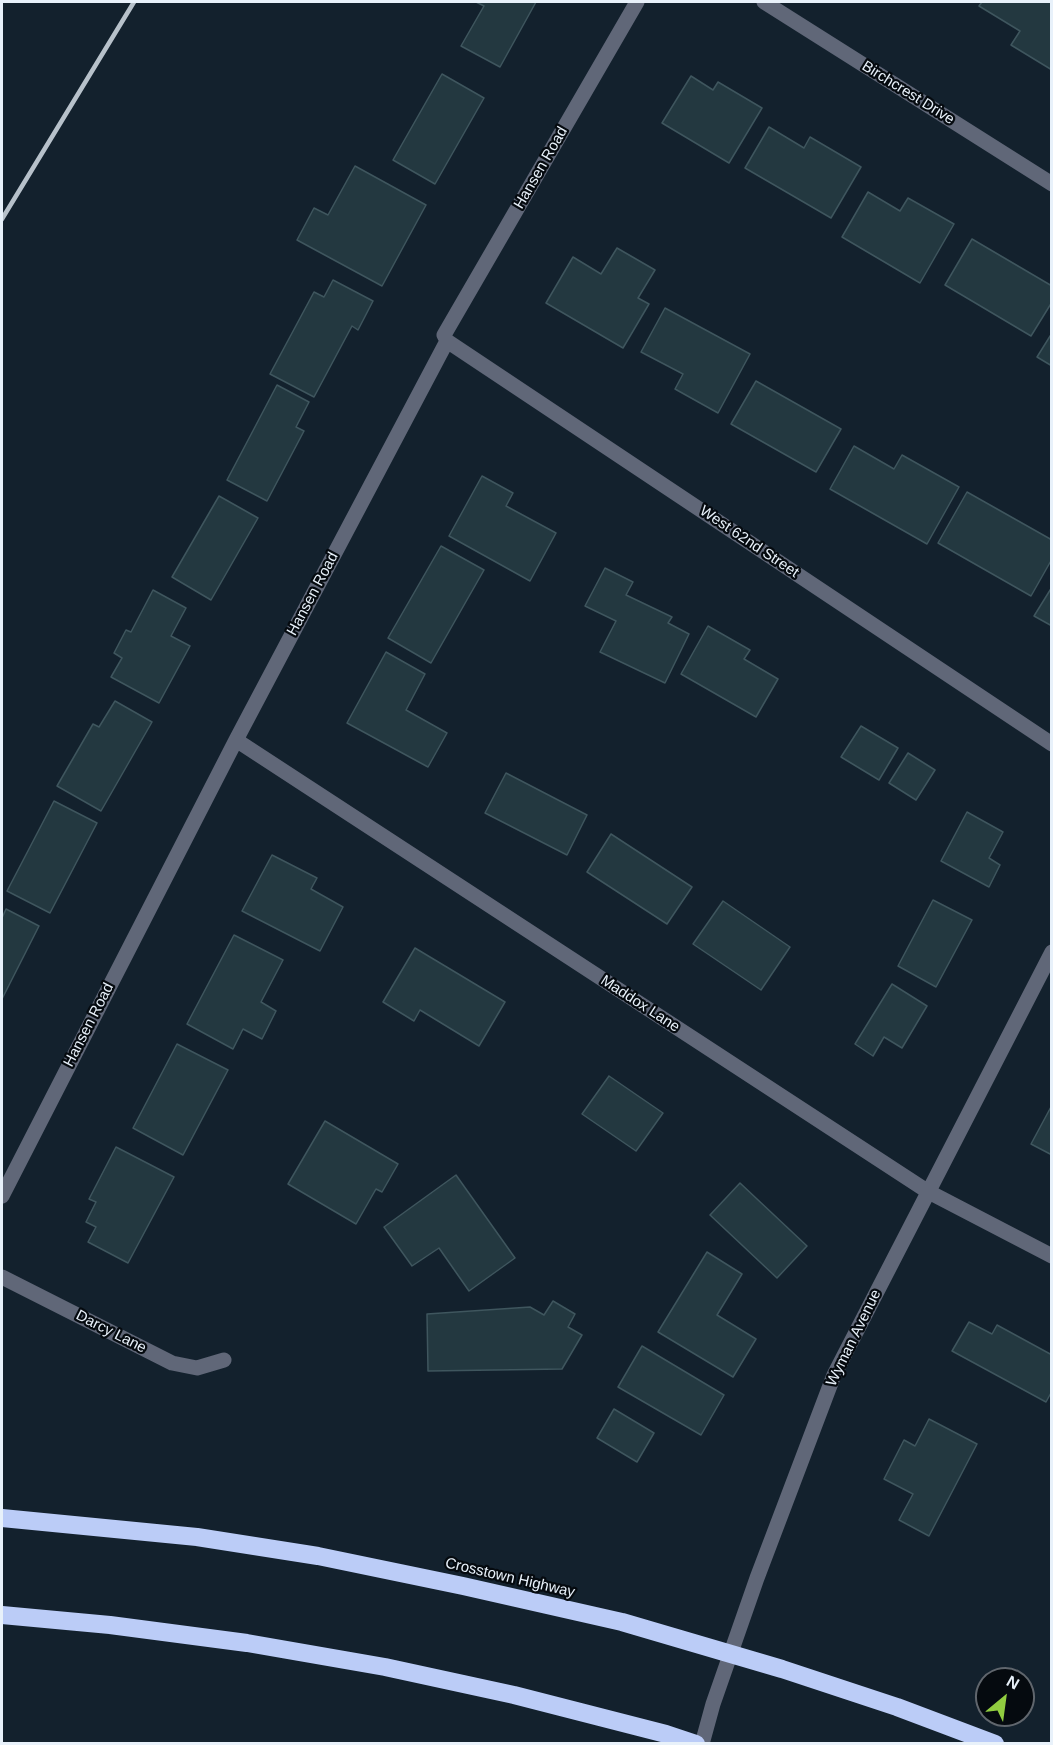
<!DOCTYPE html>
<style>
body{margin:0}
#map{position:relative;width:1053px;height:1745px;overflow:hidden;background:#13212d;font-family:Arial,sans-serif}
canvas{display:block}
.frame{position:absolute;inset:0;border:3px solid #e8f1fa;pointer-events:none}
.north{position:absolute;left:975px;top:1667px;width:60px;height:60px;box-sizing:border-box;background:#050a0f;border:2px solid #60666d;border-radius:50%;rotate:29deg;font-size:16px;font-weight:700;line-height:24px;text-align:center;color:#e8f1fa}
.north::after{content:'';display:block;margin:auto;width:21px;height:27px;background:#91cd40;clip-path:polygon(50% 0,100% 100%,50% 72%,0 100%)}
</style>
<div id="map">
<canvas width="1053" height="1745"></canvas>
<div class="frame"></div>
<div class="north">N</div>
</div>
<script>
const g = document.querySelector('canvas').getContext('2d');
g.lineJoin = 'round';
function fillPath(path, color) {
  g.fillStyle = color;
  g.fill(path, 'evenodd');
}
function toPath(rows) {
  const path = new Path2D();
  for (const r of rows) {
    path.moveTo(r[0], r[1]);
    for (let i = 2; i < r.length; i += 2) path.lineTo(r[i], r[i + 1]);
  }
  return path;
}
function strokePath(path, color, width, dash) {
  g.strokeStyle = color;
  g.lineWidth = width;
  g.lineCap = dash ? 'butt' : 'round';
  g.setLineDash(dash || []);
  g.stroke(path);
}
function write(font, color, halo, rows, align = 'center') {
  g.font = font + ' Arial,sans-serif';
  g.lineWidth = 4.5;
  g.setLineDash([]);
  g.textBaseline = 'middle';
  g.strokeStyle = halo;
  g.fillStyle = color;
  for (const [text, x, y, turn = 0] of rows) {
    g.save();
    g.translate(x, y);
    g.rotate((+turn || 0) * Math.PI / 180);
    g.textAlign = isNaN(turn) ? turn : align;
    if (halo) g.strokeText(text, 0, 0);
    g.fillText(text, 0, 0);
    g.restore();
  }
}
const building = toPath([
 [476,2,536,2,500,67,461,46,484,6,476,2],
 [982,2,1052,2,1052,70,1011,45,1020,31,979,6,982,2],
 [442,74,484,98,435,184,393,160,442,74],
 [691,76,713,90,718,82,762,108,729,163,662,123,691,76],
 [769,127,804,148,810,137,861,167,831,218,745,168,769,127],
 [355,166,426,205,382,286,297,240,314,208,328,215,355,166],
 [868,192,900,211,908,198,954,224,920,283,842,237,868,192],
 [972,239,1052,286,1052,302,1031,336,945,285,972,239],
 [617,248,655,270,638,298,649,304,623,348,546,303,573,257,601,274,617,248],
 [333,280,373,301,358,330,352,326,314,397,270,374,314,292,324,297,333,280],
 [665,308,750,354,718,413,675,389,683,374,641,352,665,308],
 [1052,333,1052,366,1037,357,1052,333],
 [756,381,841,429,816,472,731,424,756,381],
 [277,385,309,402,296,427,304,431,267,501,227,480,277,385],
 [854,446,894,469,902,455,959,487,927,544,830,489,854,446],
 [482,476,513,493,506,506,556,533,530,581,449,536,482,476],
 [967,492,1052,540,1052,559,1031,596,938,543,967,492],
 [219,496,258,518,211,600,172,577,219,496],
 [441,546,484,570,431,663,388,638,441,546],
 [605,568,633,582,626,595,672,617,668,623,689,634,665,683,600,652,616,621,585,606,605,568],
 [1052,587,1052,626,1034,616,1052,587],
 [153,590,186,608,171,636,190,646,159,703,111,677,122,658,114,653,126,630,131,632,153,590],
 [708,626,750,650,744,659,778,679,756,717,681,674,708,626],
 [386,652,425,674,406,710,447,733,428,767,347,723,386,652],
 [115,701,152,722,101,811,57,786,93,724,99,727,115,701],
 [861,726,898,748,879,780,841,757,861,726],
 [908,753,935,770,916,800,889,783,908,753],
 [506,773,587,815,567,855,485,813,506,773],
 [54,801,97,823,50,913,7,891,54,801],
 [967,812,1003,832,989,858,1000,865,989,887,941,861,967,812],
 [611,834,692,887,667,924,587,872,611,834],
 [272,855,317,878,311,889,343,907,320,951,242,911,272,855],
 [933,900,972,920,936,987,898,966,933,900],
 [723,901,790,947,761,990,693,944,723,901],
 [6,909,39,926,2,999,2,918,6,909],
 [234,935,283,960,261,1002,276,1011,262,1039,243,1029,233,1049,187,1024,234,935],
 [415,948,505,1002,479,1046,420,1010,414,1021,383,1002,415,948],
 [892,984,927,1006,902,1048,884,1037,873,1056,855,1044,892,984],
 [177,1044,228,1070,183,1155,133,1128,177,1044],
 [609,1076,663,1113,636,1151,582,1114,609,1076],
 [1052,1105,1052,1155,1031,1144,1052,1105],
 [325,1121,398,1164,382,1192,376,1189,356,1224,288,1184,325,1121],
 [116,1147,174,1177,128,1263,88,1242,96,1227,86,1222,96,1202,89,1199,116,1147],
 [456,1175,515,1258,469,1291,439,1248,412,1266,384,1227,456,1175],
 [740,1183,807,1246,777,1278,710,1215,740,1183],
 [707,1252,742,1274,717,1315,756,1339,733,1377,658,1332,707,1252],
 [553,1301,575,1314,568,1327,582,1335,562,1369,428,1371,427,1314,530,1307,544,1315,553,1301],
 [969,1322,992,1334,997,1325,1052,1355,1052,1391,1046,1402,952,1351,969,1322],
 [642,1346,724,1395,701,1435,618,1387,642,1346],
 [614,1409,654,1433,637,1462,597,1438,614,1409],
 [929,1419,977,1444,929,1536,899,1520,913,1494,884,1479,904,1440,915,1446,929,1419]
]);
const minor = toPath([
 [764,2,1052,184],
 [447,341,1052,744],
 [236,740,927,1191,1052,1256],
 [2,1196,236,740,447,341,444,335,637,2],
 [2,1277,172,1363,197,1368,224,1360],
 [702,1744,713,1704,757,1578,834,1375,1052,952]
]);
const highway = toPath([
 [2,1518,197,1537,318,1556,463,1586,622,1622,782,1669,897,1707,995,1744],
 [2,1615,110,1625,247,1643,385,1667,514,1695,666,1734,696,1744]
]);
const rail = toPath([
 [2,219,134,2]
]);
const streetNames = [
 ["Birchcrest Drive",908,93,32],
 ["Hansen Road",541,168,-60],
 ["West 62nd Street",749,542,34],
 ["Hansen Road",313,594,-62],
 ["Maddox Lane",640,1004,33],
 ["Hansen Road",89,1025,-63],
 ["Darcy Lane",111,1332,27],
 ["Wyman Avenue",854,1338,-64],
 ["Crosstown Highway",510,1578,13]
];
fillPath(building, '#233840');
strokePath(building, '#3f565e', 1.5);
strokePath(minor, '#606778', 15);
strokePath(highway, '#bbccf7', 18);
strokePath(rail, '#b7c1ca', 4.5);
write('15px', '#e8f1fa', '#050a0f', streetNames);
</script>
